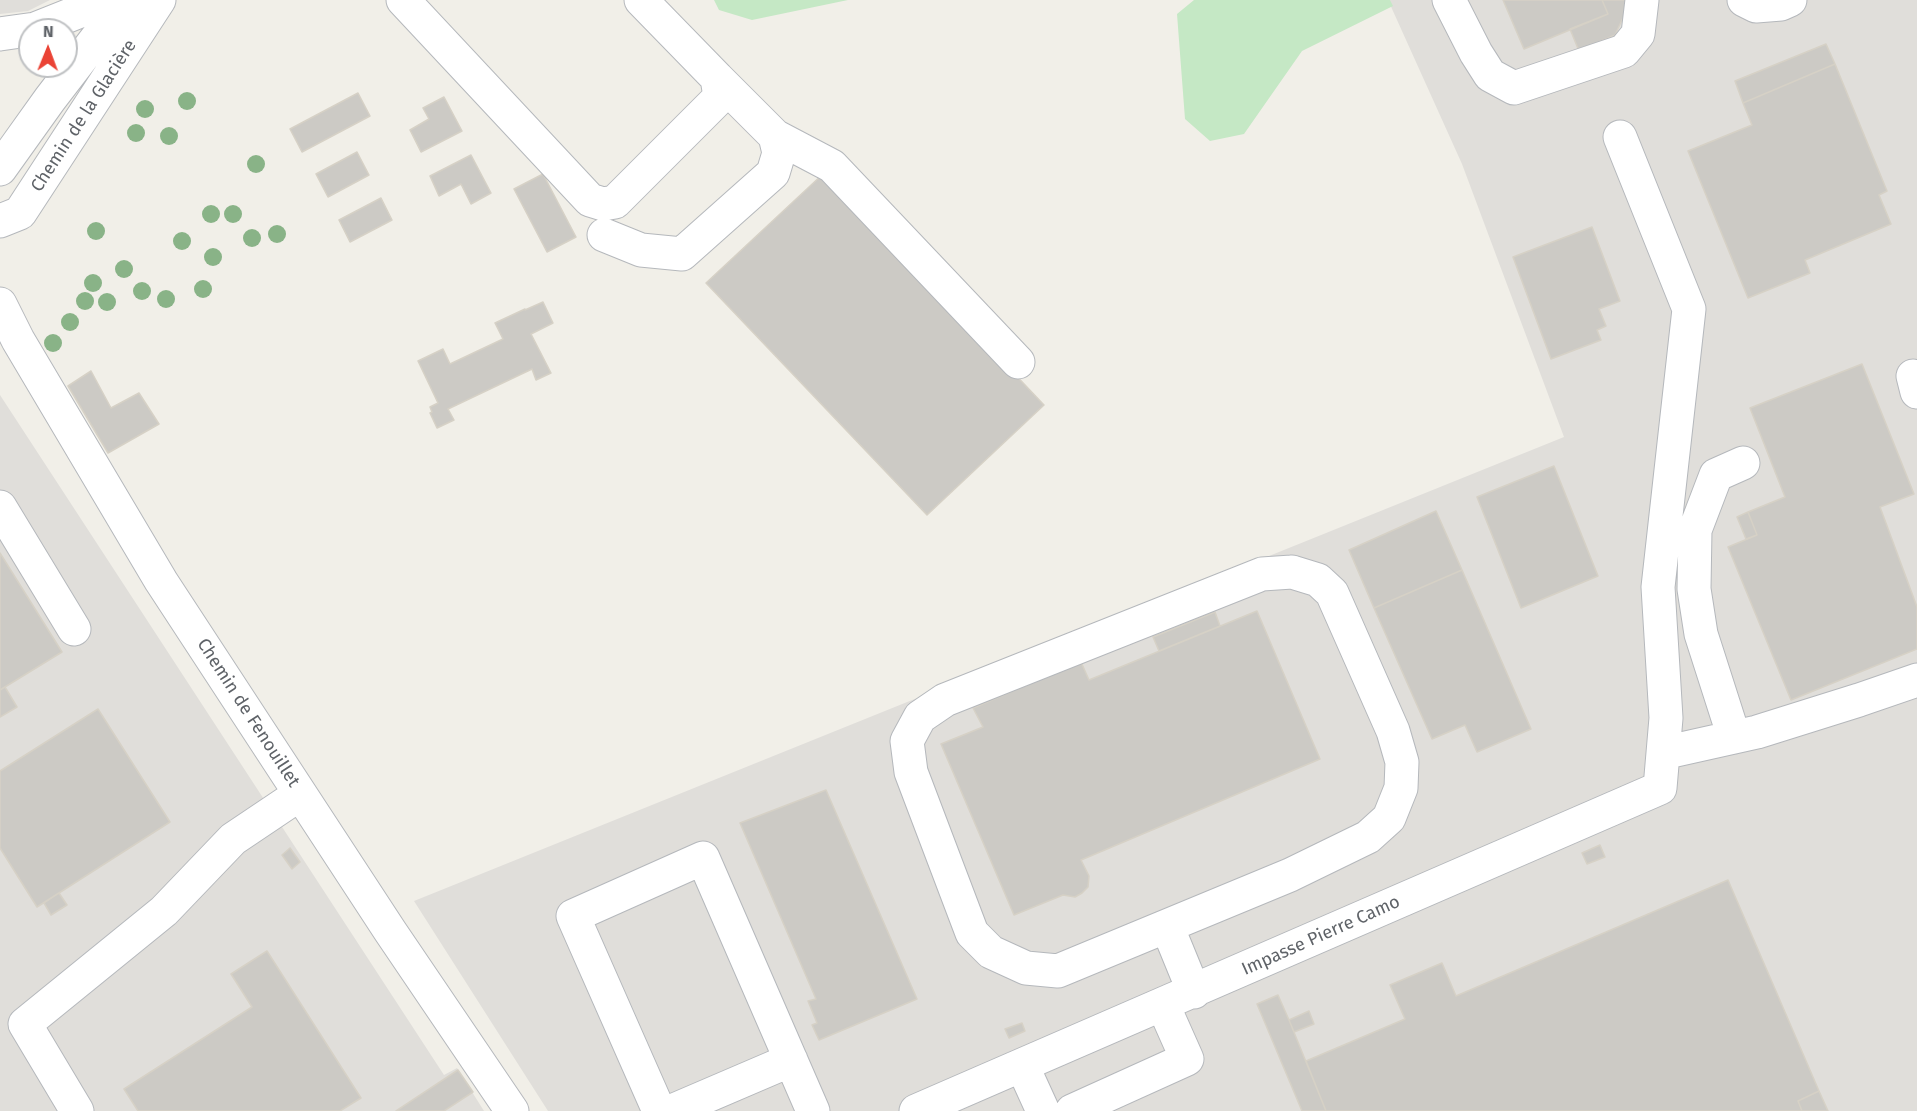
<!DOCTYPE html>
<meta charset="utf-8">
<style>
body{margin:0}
#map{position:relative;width:1917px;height:1111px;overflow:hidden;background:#f1efe8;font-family:"Fira Sans",sans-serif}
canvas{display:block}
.north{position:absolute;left:18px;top:18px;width:60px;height:60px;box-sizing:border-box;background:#fff;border:2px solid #bfc1c3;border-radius:50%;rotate:1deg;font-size:16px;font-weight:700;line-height:24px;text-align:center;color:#5f6368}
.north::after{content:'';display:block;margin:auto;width:21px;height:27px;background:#ea4335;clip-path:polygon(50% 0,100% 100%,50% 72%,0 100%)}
</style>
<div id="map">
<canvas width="1917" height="1111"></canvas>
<div class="north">N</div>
</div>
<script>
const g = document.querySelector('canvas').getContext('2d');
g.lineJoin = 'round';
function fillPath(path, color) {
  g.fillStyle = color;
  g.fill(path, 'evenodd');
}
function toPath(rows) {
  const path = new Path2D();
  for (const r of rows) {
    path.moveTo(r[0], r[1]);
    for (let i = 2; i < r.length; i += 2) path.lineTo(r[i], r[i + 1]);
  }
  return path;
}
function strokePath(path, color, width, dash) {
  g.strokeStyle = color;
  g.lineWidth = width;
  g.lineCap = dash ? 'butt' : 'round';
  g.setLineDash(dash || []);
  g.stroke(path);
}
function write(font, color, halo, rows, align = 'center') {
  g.font = font + ' "Fira Sans",sans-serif';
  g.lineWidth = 4.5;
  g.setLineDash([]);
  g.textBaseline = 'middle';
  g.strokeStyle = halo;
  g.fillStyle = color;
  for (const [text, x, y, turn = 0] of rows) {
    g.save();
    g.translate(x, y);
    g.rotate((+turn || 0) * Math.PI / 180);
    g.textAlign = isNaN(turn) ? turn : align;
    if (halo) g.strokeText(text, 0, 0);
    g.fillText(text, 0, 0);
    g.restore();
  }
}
const industrial = toPath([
 [0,0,50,0,28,11,0,14],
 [1388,0,1917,0,1917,1111,548,1111,414,901,1564,437,1462,164],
 [0,395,444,1075,457,1068,484,1111,0,1111]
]);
const green = toPath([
 [714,0,848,0,752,20,719,10],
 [1194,0,1390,0,1393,6,1302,51,1244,134,1210,141,1185,119,1177,14]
]);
const building = toPath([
 [1503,0,1602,0,1608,14,1524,49,1503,0],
 [1602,0,1625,0,1628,7,1615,35,1579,51,1570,29,1608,14,1602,0],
 [1826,44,1835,64,1743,103,1735,81,1826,44],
 [1835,64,1887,191,1879,195,1891,224,1805,260,1810,273,1748,298,1688,151,1752,125,1743,103,1835,64],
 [358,93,370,116,302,152,290,129,358,93],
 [444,97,462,131,421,152,410,130,429,119,423,108,444,97],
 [357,152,369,175,328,197,316,174,357,152],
 [471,155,491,193,471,204,461,184,439,196,430,176,471,155],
 [824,173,1044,405,927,515,706,283,824,173],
 [543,174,576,237,547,252,514,189,543,174],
 [381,198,392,220,350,242,339,220,381,198],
 [1592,227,1620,301,1599,309,1606,326,1597,330,1601,340,1551,359,1513,257,1592,227],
 [543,302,553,323,531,334,551,373,536,380,532,369,448,409,454,420,437,428,430,413,432,412,430,407,438,403,418,361,443,349,450,364,503,339,495,323,525,309,525,310,543,302],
 [1862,364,1914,494,1880,507,1917,607,1917,649,1791,700,1728,547,1757,535,1748,512,1785,497,1750,408,1862,364],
 [91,371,111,408,139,393,159,424,108,453,68,386,91,371],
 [1554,466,1598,576,1521,608,1477,497,1554,466],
 [1436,511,1462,570,1374,608,1349,550,1436,511],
 [1748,512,1757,535,1746,539,1737,517,1748,512],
 [0,553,62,652,0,690,0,553],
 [1462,570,1531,729,1477,752,1465,725,1432,739,1374,608,1462,570],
 [1257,611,1320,759,1081,860,1089,876,1088,887,1082,893,1075,897,1063,895,1014,915,941,744,983,727,973,708,1081,662,1089,680,1257,611],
 [1215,612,1220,626,1159,651,1153,637,1215,612],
 [5,687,17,707,0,717,0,690,5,687],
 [98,709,170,822,37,907,0,848,0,771,98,709],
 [826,790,917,999,819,1040,812,1025,817,1023,808,1001,816,999,740,823,826,790],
 [1600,845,1605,857,1587,864,1582,853,1600,845],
 [290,848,300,862,292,869,282,855,290,848],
 [1728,880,1819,1091,1798,1101,1802,1111,1326,1111,1306,1061,1405,1019,1390,985,1442,963,1456,996,1728,880],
 [59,893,67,905,51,915,44,903,59,893],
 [267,951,361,1098,340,1111,138,1111,124,1089,252,1007,231,974,267,951],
 [1278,995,1289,1020,1326,1111,1302,1111,1257,1004,1278,995],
 [1309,1011,1314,1024,1294,1032,1289,1020,1309,1011],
 [1022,1023,1025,1031,1009,1038,1005,1029,1022,1023],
 [458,1070,473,1092,444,1111,396,1111,458,1070],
 [1819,1091,1828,1111,1802,1111,1798,1101,1819,1091]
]);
const minor = toPath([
 [403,0,590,200,603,204,615,202,720,97,717,78,641,0],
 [1449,0,1476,53,1490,75,1514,88,1624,51,1638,34,1642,0],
 [1744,0,1756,6,1781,4,1790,0],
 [0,34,35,29,108,0],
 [775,136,832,166,1018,362],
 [0,169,50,99,100,34,149,0],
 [0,221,20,213,159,0],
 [604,235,641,250,682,254,773,173,779,153,775,136,717,78],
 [0,304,18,340,161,581,390,931,512,1111],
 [1913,376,1917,392],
 [0,507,74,629],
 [1292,572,1318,580,1332,593,1393,731,1402,762,1401,788,1389,818,1368,837,1290,875,1058,971,1026,968,991,952,972,933,911,772,907,741,920,717,945,700,1262,574,1292,572],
 [1734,737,1701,634,1694,589,1695,530,1716,475,1743,463],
 [1663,753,1757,732,1859,700,1917,680],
 [1167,926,1194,992],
 [1022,1065,1043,1111],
 [77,1111,25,1024,164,911,233,839,300,794],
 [659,1111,573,916,703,858,813,1111],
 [672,1111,791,1060],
 [916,1111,1660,788,1666,718,1658,587,1689,309,1620,137],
 [1072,1111,1187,1059,1163,1005]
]);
const trees = [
 [187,101],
 [145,109],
 [136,133],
 [169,136],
 [256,164],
 [211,214],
 [233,214],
 [96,231],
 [277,234],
 [252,238],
 [182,241],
 [213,257],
 [124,269],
 [93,283],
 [203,289],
 [142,291],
 [166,299],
 [85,301],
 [107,302],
 [70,322],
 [53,343]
];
const streetNames = [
 ["Chemin de la Glacière",84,116,-57],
 ["Chemin de Fenouillet",248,713,57],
 ["Impasse Pierre Camo",1321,936,-24]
];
fillPath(industrial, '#e0deda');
fillPath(green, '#c5e8c5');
fillPath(building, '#cccac5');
strokePath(building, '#d6d1c6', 1.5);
strokePath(minor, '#b5b8bc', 35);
strokePath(minor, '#fff', 33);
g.fillStyle = '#89b387';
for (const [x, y] of trees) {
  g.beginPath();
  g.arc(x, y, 9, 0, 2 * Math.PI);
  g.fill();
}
write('18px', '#5f6368', '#fff', streetNames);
</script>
